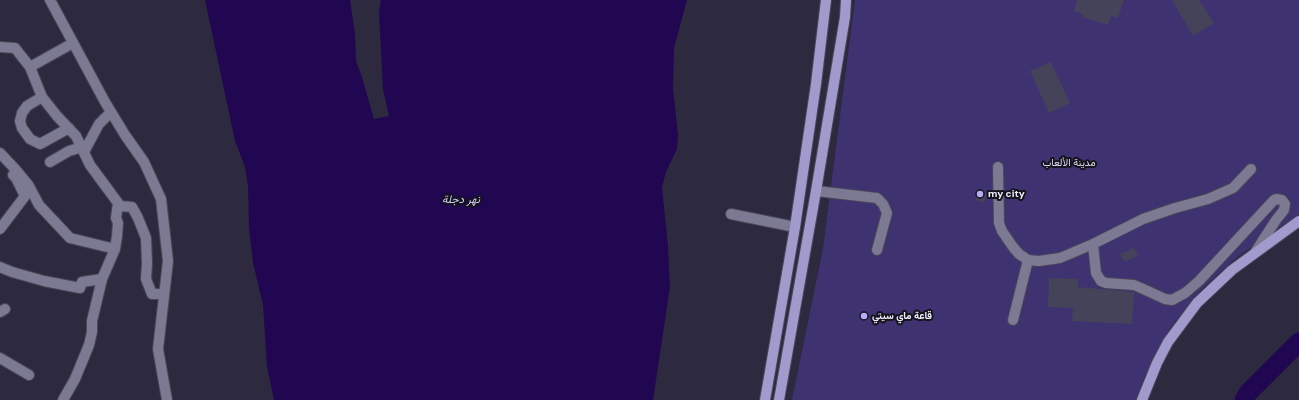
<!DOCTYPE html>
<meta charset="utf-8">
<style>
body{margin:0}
canvas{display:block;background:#2d2a3f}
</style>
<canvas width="1299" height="400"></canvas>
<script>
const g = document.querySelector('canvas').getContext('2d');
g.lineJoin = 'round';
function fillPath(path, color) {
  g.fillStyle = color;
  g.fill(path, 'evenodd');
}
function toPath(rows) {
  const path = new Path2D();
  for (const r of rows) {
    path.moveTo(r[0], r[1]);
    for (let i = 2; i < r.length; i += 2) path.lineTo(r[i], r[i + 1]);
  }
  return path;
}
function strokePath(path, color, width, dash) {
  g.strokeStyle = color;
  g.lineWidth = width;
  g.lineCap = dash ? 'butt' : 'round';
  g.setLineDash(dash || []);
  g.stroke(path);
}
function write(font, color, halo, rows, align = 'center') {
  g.font = font + ' "DM Sans",Vazirmatn,sans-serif';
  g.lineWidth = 4;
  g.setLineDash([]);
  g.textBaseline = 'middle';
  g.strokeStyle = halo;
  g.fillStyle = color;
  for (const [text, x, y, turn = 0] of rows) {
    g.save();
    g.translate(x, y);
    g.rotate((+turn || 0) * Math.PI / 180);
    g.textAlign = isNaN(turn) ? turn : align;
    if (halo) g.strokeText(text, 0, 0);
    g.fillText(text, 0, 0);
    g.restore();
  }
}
const green = toPath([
 [855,0,1299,0,1299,214,1237,257,1201,290,1170,328,1144,378,1136,400,792,400,823,249]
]);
const water = toPath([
 [205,0,687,0,674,48,673,89,678,134,677,149,666,172,662,187,668,246,670,287,653,400,274,400,267,367,263,305,253,263,249,228,248,186,245,167,235,141]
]);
const pier = toPath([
 [350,0,381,0,379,12,383,89,389,116,374,119,362,77,356,61,355,34]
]);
const river = toPath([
 [1244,400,1248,393,1299,342]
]);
const building = toPath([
 [1077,0,1124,0,1118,18,1111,16,1108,25,1082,17,1083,14,1074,11],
 [1172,0,1199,0,1214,23,1193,36],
 [1051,62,1070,103,1049,113,1030,71],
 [979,191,987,194,984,203,976,200],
 [1134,248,1138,256,1124,262,1120,254],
 [1049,278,1078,279,1078,287,1134,292,1132,324,1072,321,1073,308,1048,307]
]);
const minor = toPath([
 [50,0,105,102,125,135,144,162,161,199,168,261,158,349,167,400],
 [0,47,15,48,30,67,42,97,57,116,76,136,90,165,118,203,120,206,132,207,138,218,146,238,147,264,146,279,152,294,164,294],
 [30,67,73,43],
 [42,97,27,106,22,113,20,121,22,128,30,139,40,144,69,128],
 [84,152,99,124,111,112],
 [0,153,16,170,29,186,39,205,70,238,115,249],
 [50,162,69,151,82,147],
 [998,167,999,223,1002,231,1013,247,1019,254,1028,260,1039,261,1060,258,1093,244,1143,219,1175,208,1208,199,1233,188,1251,169],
 [816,191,877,198,883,204,887,213,877,250],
 [731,214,795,227],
 [0,229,25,196,16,178,13,175],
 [1093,244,1096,273,1101,281,1106,283,1134,285,1141,288,1165,299,1172,300,1185,293,1199,281,1274,200,1276,199,1282,200,1285,204,1284,210,1276,220,1256,251],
 [0,267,12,272,44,281,80,288,82,282,102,279,115,249,117,236,118,223,116,218,118,203],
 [0,312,5,309],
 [1013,320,1028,260],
 [0,358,29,375],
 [63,400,75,379,89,345,92,332,92,321,102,279]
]);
const major = toPath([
 [765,400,795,227,816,84,826,0],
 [779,400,816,191,845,17,846,0],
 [1142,400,1157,363,1168,342,1197,303,1232,270,1299,221]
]);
const markers = [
 [980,194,4,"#b6acf8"],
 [864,316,4,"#b6acf8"]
];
const parkNames = [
 ["مدينة الألعاب",1069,163]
];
const poiNames = [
 ["my city",988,194],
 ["قاعة ماي سيتي",872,316]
];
const waterNames = [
 ["نهر دجلة",461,200]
];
fillPath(green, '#3f3271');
fillPath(water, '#210651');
fillPath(pier, '#2d2a3f');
strokePath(river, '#210651', 19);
fillPath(building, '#454359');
strokePath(minor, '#4a4759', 12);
strokePath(major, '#4a4759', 12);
strokePath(minor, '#7c7a93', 10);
strokePath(major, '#a19acc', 10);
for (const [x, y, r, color] of markers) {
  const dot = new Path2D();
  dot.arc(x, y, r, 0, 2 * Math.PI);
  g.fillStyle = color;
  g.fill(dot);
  strokePath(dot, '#15141d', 1.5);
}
write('10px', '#dfddf3', '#15141d', parkNames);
write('bold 10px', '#f1effe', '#15141d', poiNames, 'left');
write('italic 11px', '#d2cdf9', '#15141d', waterNames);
</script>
